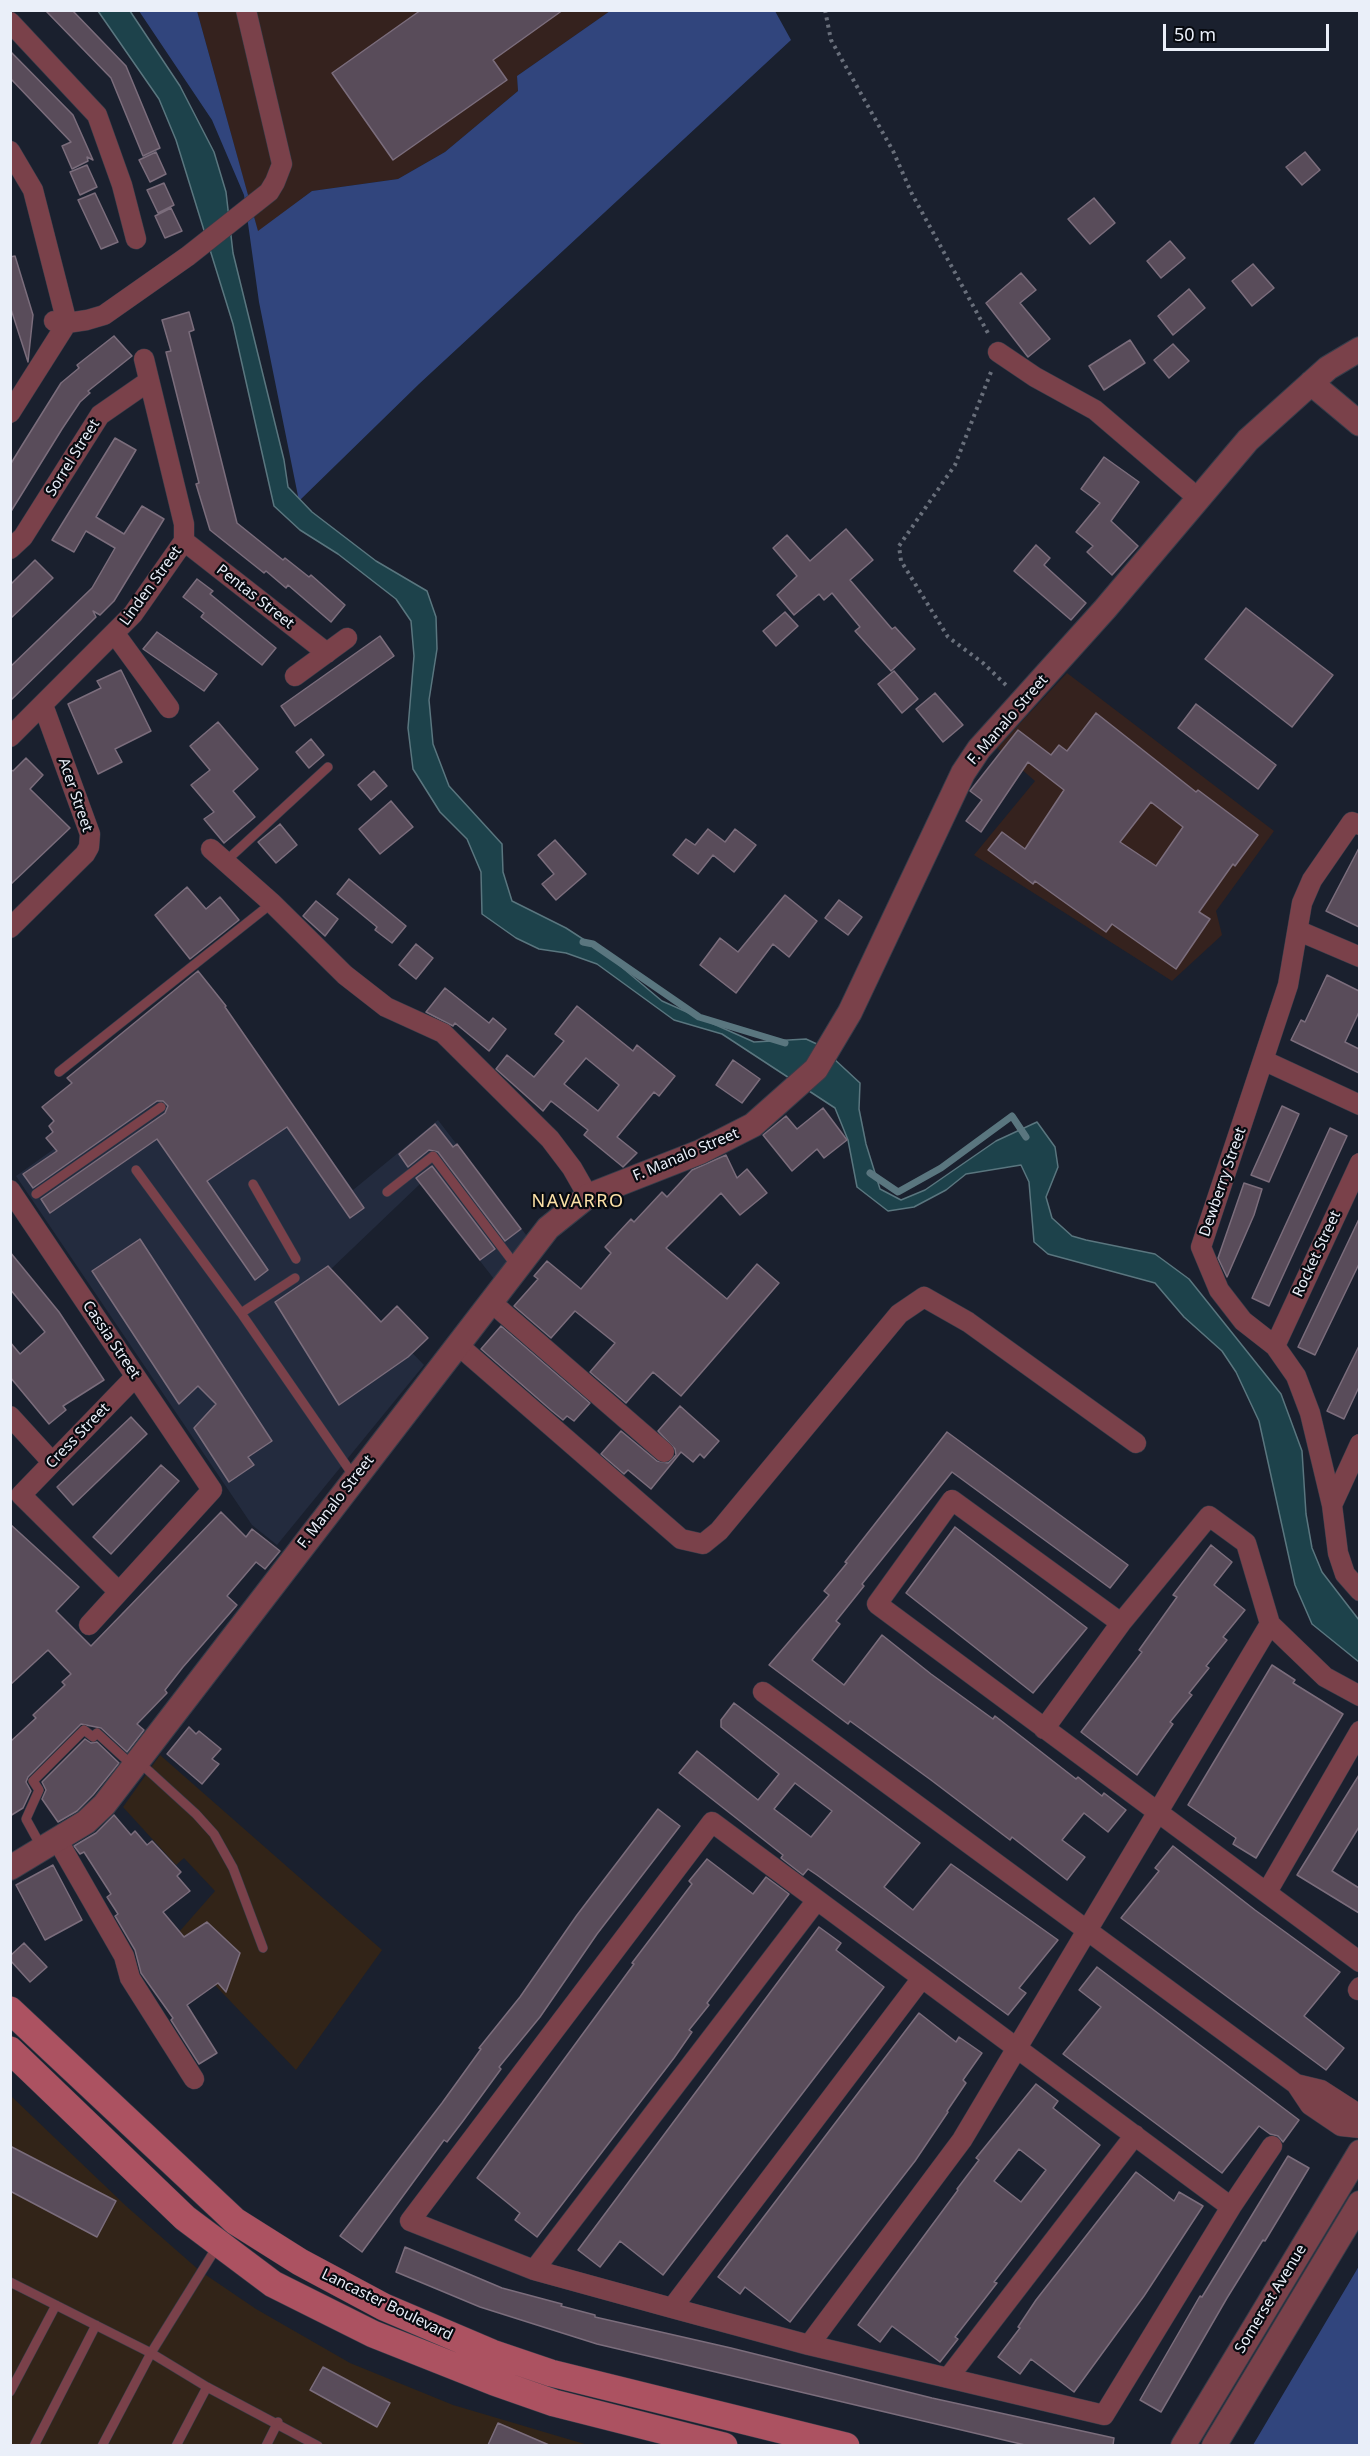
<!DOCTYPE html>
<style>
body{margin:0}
#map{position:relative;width:1370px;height:2456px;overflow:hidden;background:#1a202e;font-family:"Noto Sans",sans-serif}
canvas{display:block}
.frame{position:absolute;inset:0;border:12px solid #eaeff9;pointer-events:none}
.scale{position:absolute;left:1163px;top:24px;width:166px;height:27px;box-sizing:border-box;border:3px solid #eaeff9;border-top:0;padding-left:8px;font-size:18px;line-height:21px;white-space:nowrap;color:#eaeff9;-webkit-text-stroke:4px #070a10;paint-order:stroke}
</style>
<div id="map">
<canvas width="1370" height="2456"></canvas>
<div class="frame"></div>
<div class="scale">50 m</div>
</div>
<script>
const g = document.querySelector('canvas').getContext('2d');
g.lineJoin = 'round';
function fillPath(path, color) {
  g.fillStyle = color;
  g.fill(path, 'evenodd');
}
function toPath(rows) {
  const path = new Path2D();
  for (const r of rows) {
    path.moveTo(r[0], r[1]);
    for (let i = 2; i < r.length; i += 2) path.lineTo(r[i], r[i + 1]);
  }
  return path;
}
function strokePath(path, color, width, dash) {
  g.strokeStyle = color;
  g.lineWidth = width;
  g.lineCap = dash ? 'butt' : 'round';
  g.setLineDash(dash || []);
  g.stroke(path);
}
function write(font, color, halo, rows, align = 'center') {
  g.font = font + ' "Noto Sans",sans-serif';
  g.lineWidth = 4.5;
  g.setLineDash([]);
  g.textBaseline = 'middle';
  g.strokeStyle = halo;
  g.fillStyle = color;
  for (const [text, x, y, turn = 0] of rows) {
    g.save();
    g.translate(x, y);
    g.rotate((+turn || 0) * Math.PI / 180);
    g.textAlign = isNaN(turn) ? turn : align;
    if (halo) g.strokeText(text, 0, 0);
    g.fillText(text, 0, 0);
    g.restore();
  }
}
const built = toPath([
 [234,1021,353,1190,438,1120,527,1236,494,1279,420,1184,331,1269,424,1365,277,1545,252,1525,16,1176]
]);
const industrial = toPath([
 [160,1755,382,1950,296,2070,172,1940,215,1891,184,1858,176,1865,123,1807],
 [10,2095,126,2206,200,2271,256,2309,350,2363,453,2405,588,2445,11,2445]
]);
const education = toPath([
 [197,11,610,11,517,76,518,91,445,152,398,179,312,191,258,232],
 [1067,673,1274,831,1216,911,1222,935,1172,981,974,855,1035,781,997,748]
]);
const green = toPath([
 [139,11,197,11,258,231,312,191,398,179,445,152,518,91,517,76,610,11,775,11,791,40,419,384,299,501,259,302,244,195,212,120],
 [1359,2266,1359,2445,1253,2445]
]);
const water = toPath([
 [98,11,130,11,180,86,214,152,226,192,233,253,284,460,288,487,312,512,376,561,427,591,436,617,437,649,429,700,433,744,449,786,502,844,503,872,512,901,566,928,606,954,662,1001,754,1042,806,1039,819,1045,860,1083,859,1109,866,1144,880,1189,901,1200,925,1190,996,1141,1037,1122,1055,1147,1058,1167,1046,1197,1052,1218,1072,1236,1086,1240,1155,1254,1189,1279,1281,1394,1302,1451,1306,1514,1312,1548,1322,1572,1359,1620,1359,1662,1312,1624,1295,1585,1259,1421,1236,1372,1222,1351,1184,1317,1155,1283,1048,1254,1034,1242,1029,1182,1021,1165,966,1174,946,1190,914,1207,888,1211,857,1187,848,1140,835,1108,722,1034,674,1020,597,964,566,953,539,949,516,938,482,914,481,872,467,839,440,812,413,769,408,728,414,656,411,621,396,599,338,554,300,530,274,506,233,324,176,140,159,99,98,11]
]);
const stream = toPath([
 [583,942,593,944,699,1017,785,1043],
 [870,1173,898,1192,941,1168,1012,1116,1026,1137]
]);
const building = toPath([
 [45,10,72,10,126,66,160,148,143,156,111,78,45,10],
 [421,10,563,10,493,60,507,80,393,160,332,73,421,10],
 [10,51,73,115,93,160,87,157,88,161,72,169,62,146,71,142,10,78,10,51],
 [156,152,166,174,150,182,139,160,156,152],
 [1305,152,1320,170,1302,185,1286,167,1305,152],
 [87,165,97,187,80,195,70,172,87,165],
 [164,183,174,205,158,213,147,190,164,183],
 [95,193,118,242,101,249,78,200,95,193],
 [1094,198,1115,223,1090,244,1068,219,1094,198],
 [171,208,182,231,165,238,155,216,171,208],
 [1170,241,1185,258,1161,278,1147,261,1170,241],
 [15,256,33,315,28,362,10,306,10,257,15,256],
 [1253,264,1274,288,1252,306,1232,281,1253,264],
 [1021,273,1036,290,1020,303,1050,339,1028,357,986,303,1021,273],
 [1189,289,1205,308,1173,335,1158,316,1189,289],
 [189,312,194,330,189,332,237,523,283,560,285,558,309,577,311,575,345,605,331,622,288,585,286,588,266,571,264,573,210,530,196,484,199,483,166,352,171,351,162,320,189,312],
 [114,336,132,356,88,391,90,393,80,402,62,429,10,513,10,465,21,447,61,383,79,368,77,365,114,336],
 [1130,340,1145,363,1104,390,1089,366,1130,340],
 [1173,344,1189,361,1169,378,1154,360,1173,344],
 [115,438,136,450,96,517,124,534,142,506,164,519,114,601,100,615,93,611,96,617,10,701,10,667,92,588,115,548,86,531,74,552,52,540,115,438],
 [1104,457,1139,482,1111,521,1138,546,1112,575,1087,552,1093,546,1076,532,1100,503,1081,489,1104,457],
 [846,529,873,560,850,580,892,629,895,627,915,649,891,671,855,631,860,627,832,593,824,600,819,594,794,615,777,595,797,576,773,548,787,535,810,561,846,529],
 [1036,545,1050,558,1044,565,1086,603,1071,620,1014,571,1036,545],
 [35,560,53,578,10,619,10,585,35,560],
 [197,579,213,591,210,594,276,648,262,665,201,617,204,613,183,597,197,579],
 [1246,608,1333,675,1292,727,1205,659,1246,608],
 [785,612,798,626,776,646,763,631,785,612],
 [157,632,217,674,204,691,143,649,157,632],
 [380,636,394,656,295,726,281,706,380,636],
 [121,670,151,731,115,749,122,762,98,774,68,704,101,688,97,681,121,670],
 [894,671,918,699,902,713,878,684,894,671],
 [935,693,963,725,943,742,916,709,935,693],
 [1196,704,1276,765,1258,789,1178,728,1196,704],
 [1096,713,1196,792,1198,790,1258,835,1235,866,1233,864,1199,912,1210,919,1176,969,1112,924,1106,932,1035,881,1033,884,988,850,1002,832,1025,849,1064,790,1028,762,981,832,966,821,982,800,970,791,1018,730,1051,755,1059,745,1067,751,1096,713],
 [1151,802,1183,827,1156,866,1120,842,1151,802],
 [218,722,258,769,233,791,255,817,224,843,204,819,214,812,191,785,210,770,190,746,218,722],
 [311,739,324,755,309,768,296,752,311,739],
 [26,758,43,775,30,789,70,828,10,885,10,769,13,771,26,758],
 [374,771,387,786,371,800,358,785,374,771],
 [391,801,413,827,380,854,359,829,391,801],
 [280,824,297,845,276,863,258,842,280,824],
 [708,829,725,842,735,829,756,845,734,872,713,855,698,874,673,855,686,839,695,845,708,829],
 [555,840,586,874,556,900,542,884,554,874,538,855,555,840],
 [1359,848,1359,927,1326,911,1359,848],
 [349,879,406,926,392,943,375,930,377,927,337,894,349,879],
 [187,887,206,909,220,897,239,920,190,959,155,915,187,887],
 [785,895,817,921,789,957,773,944,736,993,700,965,720,938,738,952,785,895],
 [839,900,862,917,848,935,825,918,839,900],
 [316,901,338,919,325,936,303,916,316,901],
 [416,944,433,958,416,979,399,965,416,944],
 [198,971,226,1006,225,1007,364,1208,350,1218,287,1127,207,1181,268,1270,255,1280,157,1139,50,1213,41,1199,165,1113,168,1106,163,1101,157,1101,33,1188,23,1174,57,1151,46,1138,53,1132,49,1126,54,1121,42,1107,72,1083,67,1078,198,971],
 [1327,975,1359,991,1359,1012,1345,1042,1359,1049,1359,1073,1291,1040,1301,1020,1305,1022,1327,975],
 [445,988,489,1023,493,1018,506,1029,489,1051,455,1023,453,1026,426,1012,445,988],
 [577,1006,633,1051,637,1045,675,1076,659,1096,654,1092,617,1137,637,1153,623,1167,584,1135,588,1130,551,1101,543,1111,496,1069,507,1055,534,1077,564,1041,555,1034,577,1006],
 [586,1058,619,1085,598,1111,564,1084,586,1058],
 [733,1060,760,1079,742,1103,716,1085,733,1060],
 [1282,1106,1299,1114,1269,1182,1251,1175,1282,1106],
 [823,1108,847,1140,824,1158,817,1149,792,1171,763,1135,786,1116,797,1129,823,1108],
 [435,1124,453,1147,457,1144,521,1229,505,1241,438,1152,429,1150,408,1167,399,1154,435,1124],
 [1330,1128,1347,1136,1269,1306,1252,1298,1330,1128],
 [726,1155,737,1178,747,1169,767,1193,740,1215,721,1193,666,1248,727,1299,757,1264,779,1283,681,1396,653,1372,626,1403,590,1372,615,1343,575,1311,551,1338,514,1306,538,1279,534,1276,547,1261,581,1289,611,1253,605,1247,631,1219,634,1222,662,1192,667,1197,692,1170,726,1155],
 [432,1166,495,1249,480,1260,416,1178,432,1166],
 [1244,1183,1262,1189,1254,1215,1227,1277,1218,1258,1244,1183],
 [1359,1219,1359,1264,1315,1355,1298,1347,1359,1219],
 [140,1239,272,1441,248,1457,254,1465,229,1482,194,1428,216,1404,198,1386,179,1404,92,1271,140,1239],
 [10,1252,59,1312,104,1380,63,1406,66,1410,49,1424,10,1377,10,1342,20,1354,45,1332,10,1289,10,1252],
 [328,1266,381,1322,397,1306,428,1338,408,1357,339,1405,275,1302,328,1266],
 [501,1326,590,1403,574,1421,567,1416,563,1420,552,1411,481,1349,501,1326],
 [1359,1346,1359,1387,1344,1419,1327,1411,1359,1346],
 [680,1406,719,1441,704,1458,700,1454,693,1462,681,1452,651,1489,628,1470,624,1474,601,1454,621,1431,657,1461,668,1463,676,1455,675,1449,658,1431,680,1406],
 [131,1417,147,1434,73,1505,57,1487,131,1417],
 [947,1432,1128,1565,1110,1588,952,1472,862,1584,864,1586,836,1621,840,1624,812,1660,844,1685,882,1635,931,1674,993,1719,995,1716,1076,1779,1078,1777,1102,1796,1104,1793,1126,1810,1108,1832,1084,1813,1062,1840,1085,1857,1067,1880,1012,1837,1010,1840,931,1780,850,1721,848,1724,769,1665,829,1595,824,1591,847,1563,845,1562,947,1432],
 [161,1465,179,1481,111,1554,93,1537,161,1465],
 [221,1512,246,1537,252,1529,280,1551,265,1569,256,1562,227,1596,237,1605,183,1667,165,1690,167,1693,137,1724,144,1730,127,1752,101,1728,81,1724,28,1777,26,1782,31,1791,23,1808,10,1816,10,1742,36,1718,33,1715,65,1685,62,1682,71,1674,48,1650,10,1685,10,1524,79,1587,56,1611,91,1646,221,1512],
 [955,1527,1087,1628,1033,1693,906,1593,955,1527],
 [1211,1545,1232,1562,1214,1585,1245,1610,1223,1637,1227,1640,1206,1666,1209,1668,1189,1693,1192,1695,1170,1722,1173,1724,1137,1775,1081,1732,1142,1652,1139,1650,1177,1597,1173,1595,1211,1545],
 [1272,1665,1295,1680,1293,1683,1343,1714,1256,1858,1233,1844,1236,1838,1188,1805,1272,1665],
 [734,1703,920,1843,884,1887,913,1910,951,1864,1058,1940,1019,1988,1026,1993,1008,2015,817,1875,808,1869,803,1875,781,1858,783,1855,679,1773,697,1751,758,1800,779,1774,721,1727,721,1720,734,1703],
 [795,1783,832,1811,811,1837,774,1809,795,1783],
 [189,1727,196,1734,199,1731,221,1749,212,1759,219,1764,202,1784,167,1754,189,1727],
 [85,1739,91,1743,97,1742,119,1763,93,1795,77,1811,58,1822,42,1799,46,1790,42,1782,85,1739],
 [1359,1775,1359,1827,1332,1871,1359,1888,1359,1913,1297,1875,1359,1775],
 [658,1809,680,1826,597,1934,540,2017,499,2067,501,2069,463,2121,447,2142,444,2140,362,2252,340,2236,442,2103,481,2049,479,2048,520,1997,577,1915,658,1809],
 [114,1815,131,1835,135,1831,147,1845,152,1841,181,1872,177,1876,190,1891,163,1912,184,1937,207,1922,240,1953,226,1992,218,1983,187,2005,217,2053,199,2064,171,2020,173,2018,141,1973,135,1950,115,1916,118,1914,107,1897,111,1894,84,1852,80,1854,74,1846,96,1833,114,1815],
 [1173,1846,1255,1910,1340,1972,1304,2016,1344,2048,1326,2070,1121,1918,1159,1871,1155,1868,1173,1846],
 [707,1859,753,1894,766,1877,789,1894,707,2003,709,2005,689,2030,692,2032,674,2058,537,2237,515,2220,520,2213,477,2178,634,1964,632,1963,692,1884,689,1881,707,1859],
 [53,1865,82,1920,45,1940,16,1885,53,1865],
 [819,1927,841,1943,836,1950,884,1987,663,2275,620,2241,600,2267,578,2250,819,1927],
 [24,1943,47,1967,30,1982,10,1960,10,1956,24,1943],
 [1097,1967,1299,2120,1283,2142,1278,2136,1270,2134,1259,2126,1222,2173,1063,2054,1101,2007,1079,1990,1097,1967],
 [919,2013,956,2042,959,2037,982,2053,963,2080,966,2083,947,2111,948,2112,915,2161,790,2322,745,2287,740,2294,718,2277,919,2013],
 [1036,2084,1058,2101,1053,2108,1100,2145,994,2282,997,2283,955,2337,958,2339,940,2362,892,2326,880,2342,858,2325,958,2190,957,2189,979,2160,976,2158,1036,2084],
 [1019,2149,1046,2170,1021,2202,994,2181,1019,2149],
 [10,2146,116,2201,97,2237,10,2191,10,2146],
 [1288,2156,1309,2168,1265,2241,1263,2240,1227,2298,1161,2412,1140,2400,1200,2296,1202,2297,1288,2156],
 [1136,2172,1174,2201,1179,2192,1203,2206,1144,2296,1074,2392,1031,2359,1020,2374,998,2357,1020,2328,1018,2327,1036,2300,1136,2172],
 [405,2247,502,2288,562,2304,561,2306,595,2315,595,2317,731,2348,932,2398,1114,2438,1113,2445,1025,2445,597,2344,480,2307,396,2272,405,2247],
 [323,2367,390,2403,377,2427,310,2390,323,2367],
 [498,2423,549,2445,488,2445,498,2423]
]);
const path = toPath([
 [825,10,831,40,893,151,912,194,989,335],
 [991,372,955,465,899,546,901,561,948,637,983,663,1007,686]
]);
const service = toPath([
 [226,861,328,767],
 [59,1072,272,903],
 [136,1170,241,1313],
 [253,1184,296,1259],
 [387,1192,433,1156,516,1266],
 [36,1194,161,1107],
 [295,1278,241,1313,355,1478],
 [139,1762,196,1814,214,1834,233,1868,263,1948],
 [42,1848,26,1819,39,1790,33,1781,84,1730,93,1737,97,1733,133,1766],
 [10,2282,151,2353,207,2387,318,2446],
 [10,2392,56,2305],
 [34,2446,96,2325],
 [102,2446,151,2353,218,2245],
 [176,2446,207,2387],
 [266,2446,278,2422]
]);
const minor = toPath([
 [10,22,97,115,122,185,136,239],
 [10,151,33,190,67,323,10,413],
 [54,321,67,323,87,320,104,315,188,256,269,192,275,182,282,164,246,10],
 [998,352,1035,377,1095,410,1199,499],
 [184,541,327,653],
 [10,549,23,537,100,415,149,381],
 [115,634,169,708],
 [295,676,347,638],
 [10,737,133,614,184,541,184,524,144,359],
 [1360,825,1352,822,1312,880,1302,903,1288,985,1201,1247,1219,1290,1243,1321,1275,1346,1296,1376,1310,1413,1332,1505,1338,1553,1345,1574,1360,1591],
 [211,849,272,903,345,975,386,1007,443,1033,550,1139,572,1168,588,1196],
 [10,928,85,854,89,847,90,834,43,705],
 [1299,931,1360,957],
 [1265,1061,1360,1105],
 [10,1190,212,1490,89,1625],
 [491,1302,664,1452],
 [458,1345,681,1539,703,1544,719,1531,899,1314,924,1297,968,1322,1136,1443],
 [1275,1346,1360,1163],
 [10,1416,52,1462],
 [1332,1505,1360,1444],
 [119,1592,21,1495,135,1377],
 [1121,1623,952,1500,877,1604,1360,1962],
 [763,1692,1296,2084,1310,2105,1341,2126,1360,2128],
 [1044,1729,1121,1623,1209,1516,1246,1543,1270,1624,1325,1677,1360,1696],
 [58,1841,124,1956,130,1978,194,2079],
 [1267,1892,1360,1731],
 [1358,1990,1360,1987],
 [1296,2084,1321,2090,1352,2110,1357,2126],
 [1231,2207,712,1822,410,2221,534,2270,672,2308,809,2345,1104,2415,1231,2207,1272,2146],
 [534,2270,817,1900],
 [672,2308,922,1978],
 [809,2345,962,2140,1270,1624],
 [948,2378,1135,2135]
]);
const tertiary = toPath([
 [1311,383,1360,424],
 [10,1868,86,1822,104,1805,548,1228,588,1196,700,1152,753,1125,816,1069,850,1012,963,773,979,749,1105,609,1248,440,1328,368,1360,349],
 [1183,2446,1360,2152],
 [1214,2446,1360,2203]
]);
const secondary = toPath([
 [10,2010,235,2221,300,2262,384,2307,492,2353,551,2373,846,2446],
 [10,2050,185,2218,273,2284,373,2334,494,2382,554,2403,724,2446]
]);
const streetNames = [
 ["Sorrel Street",73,458,-58],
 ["Linden Street",151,586,-54],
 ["Pentas Street",255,597,38],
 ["F. Manalo Street",1008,720,-49],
 ["Acer Street",75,795,71],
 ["F. Manalo Street",686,1155,-23],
 ["Dewberry Street",1223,1182,-71],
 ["Rocket Street",1317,1254,-65],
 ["Cassia Street",111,1340,56],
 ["Cress Street",78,1436,-46],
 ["F. Manalo Street",336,1502,-52],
 ["Somerset Avenue",1271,2299,-59],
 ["Lancaster Boulevard",387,2305,26]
];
const quarterNames = [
 ["NAVARRO",578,1202]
];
fillPath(built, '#232b3e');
fillPath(industrial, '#322418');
fillPath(education, '#35221e');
fillPath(green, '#31457d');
fillPath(water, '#1d424b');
strokePath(water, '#5a767f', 1.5);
strokePath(stream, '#5a767f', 7);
fillPath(building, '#594c5a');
strokePath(building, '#7b6d7c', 1.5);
strokePath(service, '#373d4a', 10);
strokePath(minor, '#373d4a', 21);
strokePath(tertiary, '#373d4a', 26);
strokePath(secondary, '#373d4a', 28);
strokePath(path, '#696f7b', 4, [3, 4.5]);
strokePath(service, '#7a414a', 9);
strokePath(minor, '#7a414a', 20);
strokePath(tertiary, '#7a414a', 24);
strokePath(secondary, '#ac5261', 27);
write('15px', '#eaeff9', '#070a10', streetNames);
g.letterSpacing = '1.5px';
write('18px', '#fce1a7', '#070a10', quarterNames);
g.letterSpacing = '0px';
</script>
